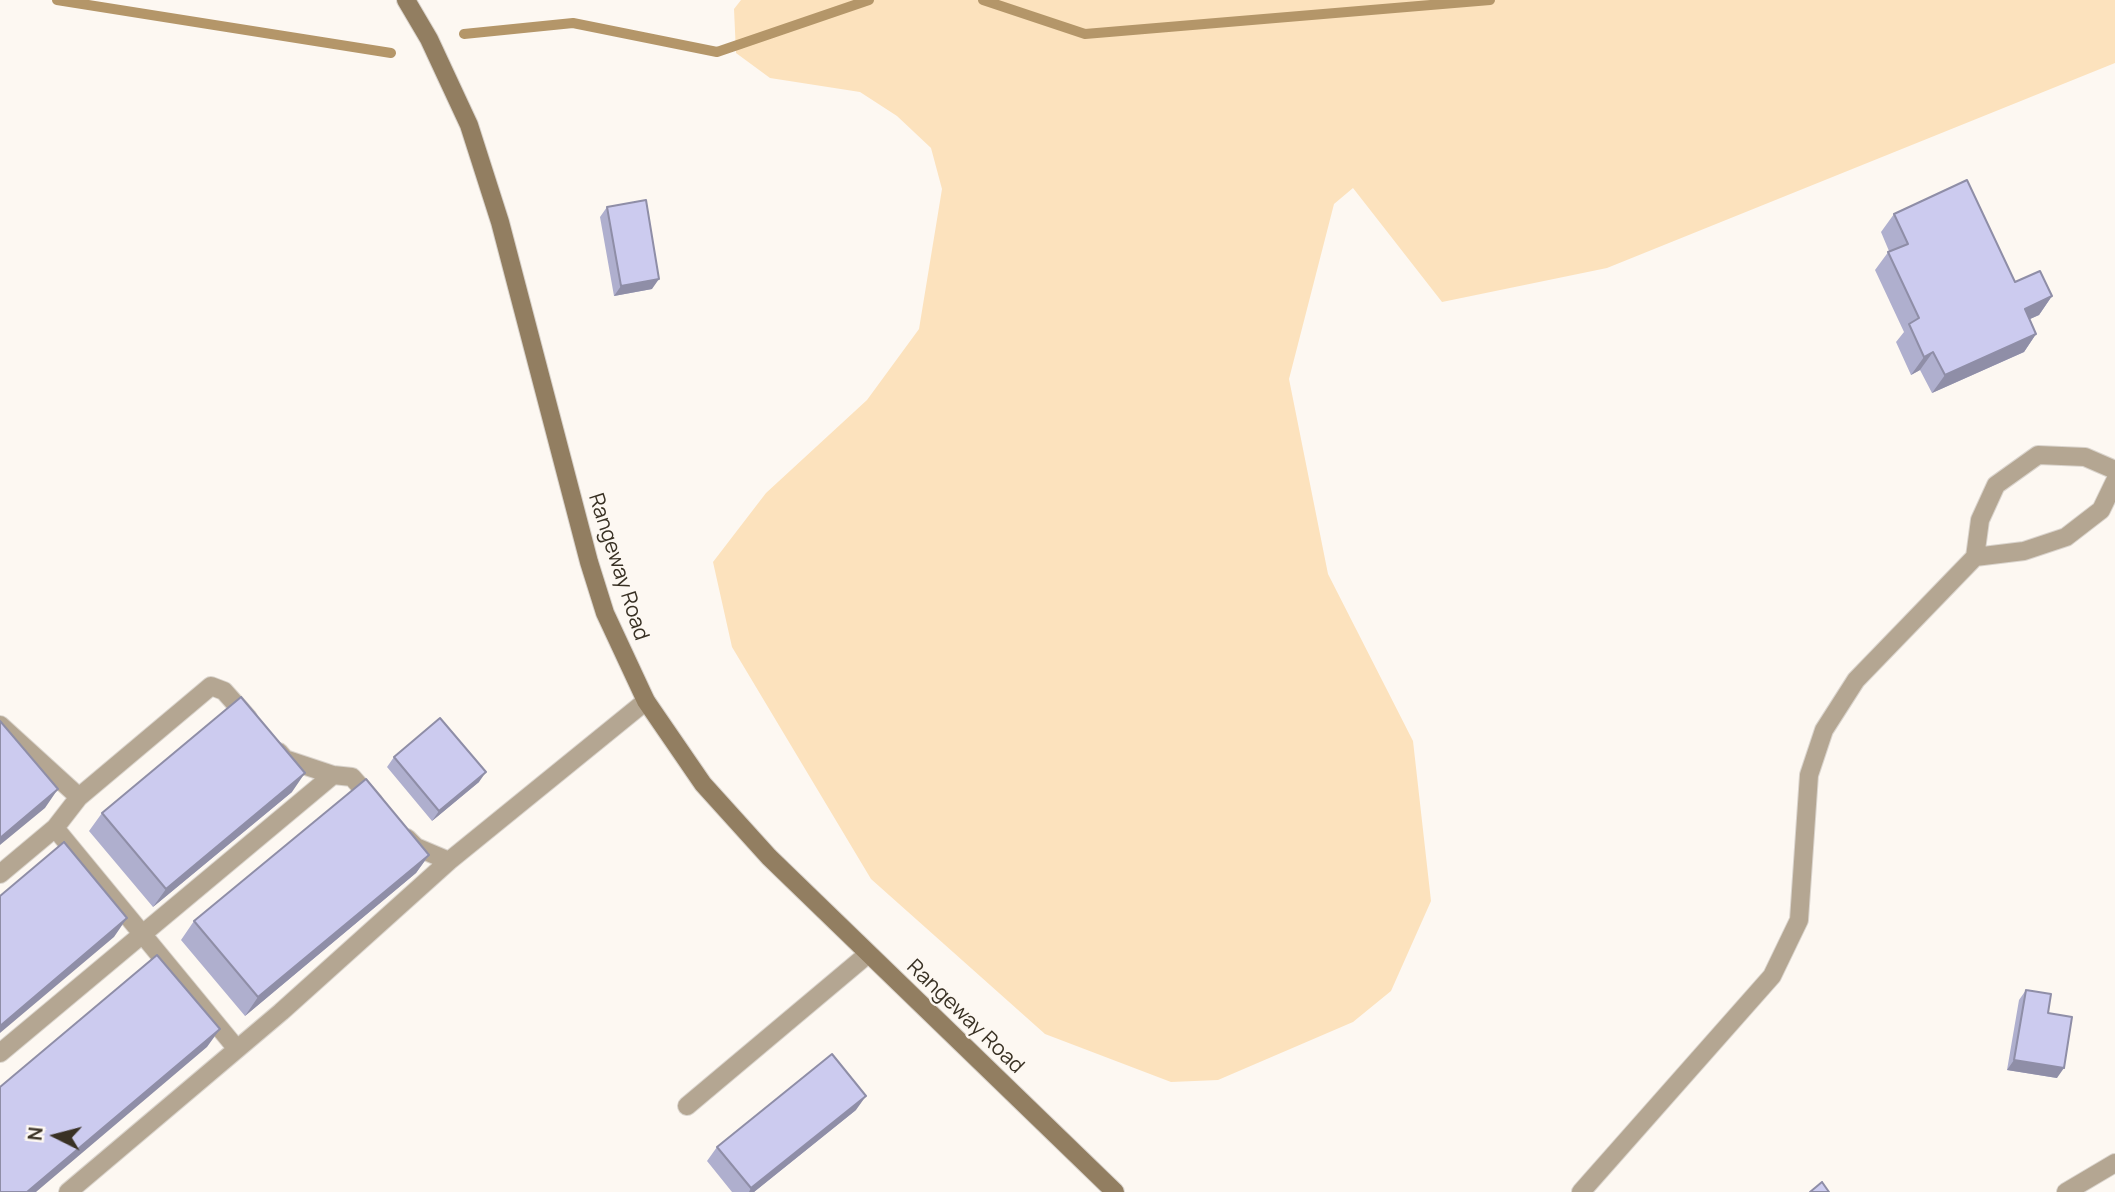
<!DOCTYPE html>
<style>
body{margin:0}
#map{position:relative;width:2115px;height:1192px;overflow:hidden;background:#fdf8f2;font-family:Manrope,sans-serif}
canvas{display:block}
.north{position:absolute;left:21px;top:1101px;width:70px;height:70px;-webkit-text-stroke:5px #fdf8f2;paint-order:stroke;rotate:276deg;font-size:19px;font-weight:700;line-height:28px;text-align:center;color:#393124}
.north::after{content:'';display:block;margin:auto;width:24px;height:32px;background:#393124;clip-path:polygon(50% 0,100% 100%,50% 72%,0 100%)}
</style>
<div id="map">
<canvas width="2115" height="1192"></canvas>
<div class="north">N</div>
</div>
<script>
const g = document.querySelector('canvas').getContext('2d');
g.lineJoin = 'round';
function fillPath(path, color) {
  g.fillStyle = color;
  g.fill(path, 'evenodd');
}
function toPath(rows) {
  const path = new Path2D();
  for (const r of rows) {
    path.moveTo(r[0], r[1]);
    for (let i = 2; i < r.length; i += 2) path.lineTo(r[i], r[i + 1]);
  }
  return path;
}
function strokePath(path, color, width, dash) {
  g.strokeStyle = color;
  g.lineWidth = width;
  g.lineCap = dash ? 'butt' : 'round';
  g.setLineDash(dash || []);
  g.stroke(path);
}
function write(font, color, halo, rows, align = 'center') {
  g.font = font + ' Manrope,sans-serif';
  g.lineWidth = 5;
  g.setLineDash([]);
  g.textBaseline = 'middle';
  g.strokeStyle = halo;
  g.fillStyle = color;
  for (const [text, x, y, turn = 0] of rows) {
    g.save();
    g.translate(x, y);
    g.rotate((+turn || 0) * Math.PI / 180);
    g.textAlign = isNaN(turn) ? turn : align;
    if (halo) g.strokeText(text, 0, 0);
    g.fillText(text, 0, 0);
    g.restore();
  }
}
const green = toPath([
 [741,0,2115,0,2115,63,1607,268,1442,302,1353,188,1334,204,1289,379,1328,574,1413,741,1431,901,1391,991,1353,1022,1218,1080,1171,1082,1045,1034,871,879,732,647,713,562,766,493,867,400,919,329,942,189,931,148,897,116,860,92,770,78,736,53,734,9]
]);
const stream = toPath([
 [57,0,391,53],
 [983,0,1085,34,1490,0],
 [464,34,573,23,717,52,869,0]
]);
const lane = toPath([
 [1975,557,1980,520,1996,485,2038,455,2085,457,2115,470],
 [0,725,79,797,211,686,224,691,248,718],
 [279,752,285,759,333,775,352,777,374,802],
 [55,828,237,1049],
 [407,838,416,847,449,861],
 [0,874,55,828,79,797],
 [0,1053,333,775],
 [687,1106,868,954],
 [68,1192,281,1012,449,861,646,701],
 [1581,1192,1772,976,1799,920,1809,775,1824,730,1856,680,1975,557,2024,551,2066,537,2101,510,2115,481]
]);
const street = toPath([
 [2066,1192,2115,1163]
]);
const secondary = toPath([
 [406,0,429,39,469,125,500,222,589,562,605,613,646,701,703,784,769,857,1115,1192]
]);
const wall = toPath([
 [607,207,652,289,614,296,600,217],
 [1894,214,2015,282,2052,296,2039,315,2030,319,2036,334,2024,352,1932,393,1920,370,1911,375,1896,342,1904,332,1875,270,1889,251,1881,232],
 [394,757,479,782,432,821,387,767],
 [292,792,153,907,89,831,102,813],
 [429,855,416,873,245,1016,181,940,194,921],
 [2026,990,2048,1013,2057,1078,2007,1070,2019,1000],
 [856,1110,754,1192,732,1192,707,1161,717,1147]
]);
const shadedWall = toPath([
 [659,279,652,289,614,296,621,286],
 [2052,296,2039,315,2012,327,2025,309],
 [2036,334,2024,352,1932,393,1945,375],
 [1933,352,1920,370,1911,375,1924,357],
 [486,772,479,782,432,821,439,811],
 [305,773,292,792,153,907,166,889],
 [58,789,45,808,0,845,0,838],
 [429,855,416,873,245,1016,258,997],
 [127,918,114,937,0,1033,0,1026],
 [220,1029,207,1047,36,1192,27,1192],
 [2014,1060,2064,1068,2057,1078,2007,1070],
 [866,1096,856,1110,754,1192,749,1192,751,1188]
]);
const building = toPath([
 [1967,180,2015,282,2040,271,2052,296,2025,309,2036,334,1945,375,1933,352,1924,357,1909,324,1919,318,1888,252,1908,244,1894,214,1967,180],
 [646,200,659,279,621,286,607,207,646,200],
 [241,697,305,773,166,889,102,813,241,697],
 [440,718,486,772,439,811,394,757,440,718],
 [0,721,58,789,0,838,0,721],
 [366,779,429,855,258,997,194,921,366,779],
 [64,842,127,918,0,1026,0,896,64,842],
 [157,955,220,1029,27,1192,0,1192,0,1087,157,955],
 [2026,990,2051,994,2048,1013,2072,1017,2064,1068,2014,1060,2026,990],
 [832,1054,866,1096,751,1188,717,1147,832,1054],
 [1822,1182,1829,1192,1810,1192,1822,1182]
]);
const streetNames = [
 ["Rangeway Road",618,567,72],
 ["Rangeway Road",965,1017,44]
];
fillPath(green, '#fce2bd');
strokePath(stream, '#b49669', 10);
strokePath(lane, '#dad4cd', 20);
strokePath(street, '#dad4cd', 20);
strokePath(secondary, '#dad4cd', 20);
strokePath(lane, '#b4a692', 18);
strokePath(street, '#b4a692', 18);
strokePath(secondary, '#927e61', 18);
fillPath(wall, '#afafce');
fillPath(shadedWall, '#8f8ea7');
fillPath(building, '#cccbef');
strokePath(building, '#8f8ea7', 2);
write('21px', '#393124', '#fdf8f2', streetNames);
</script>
